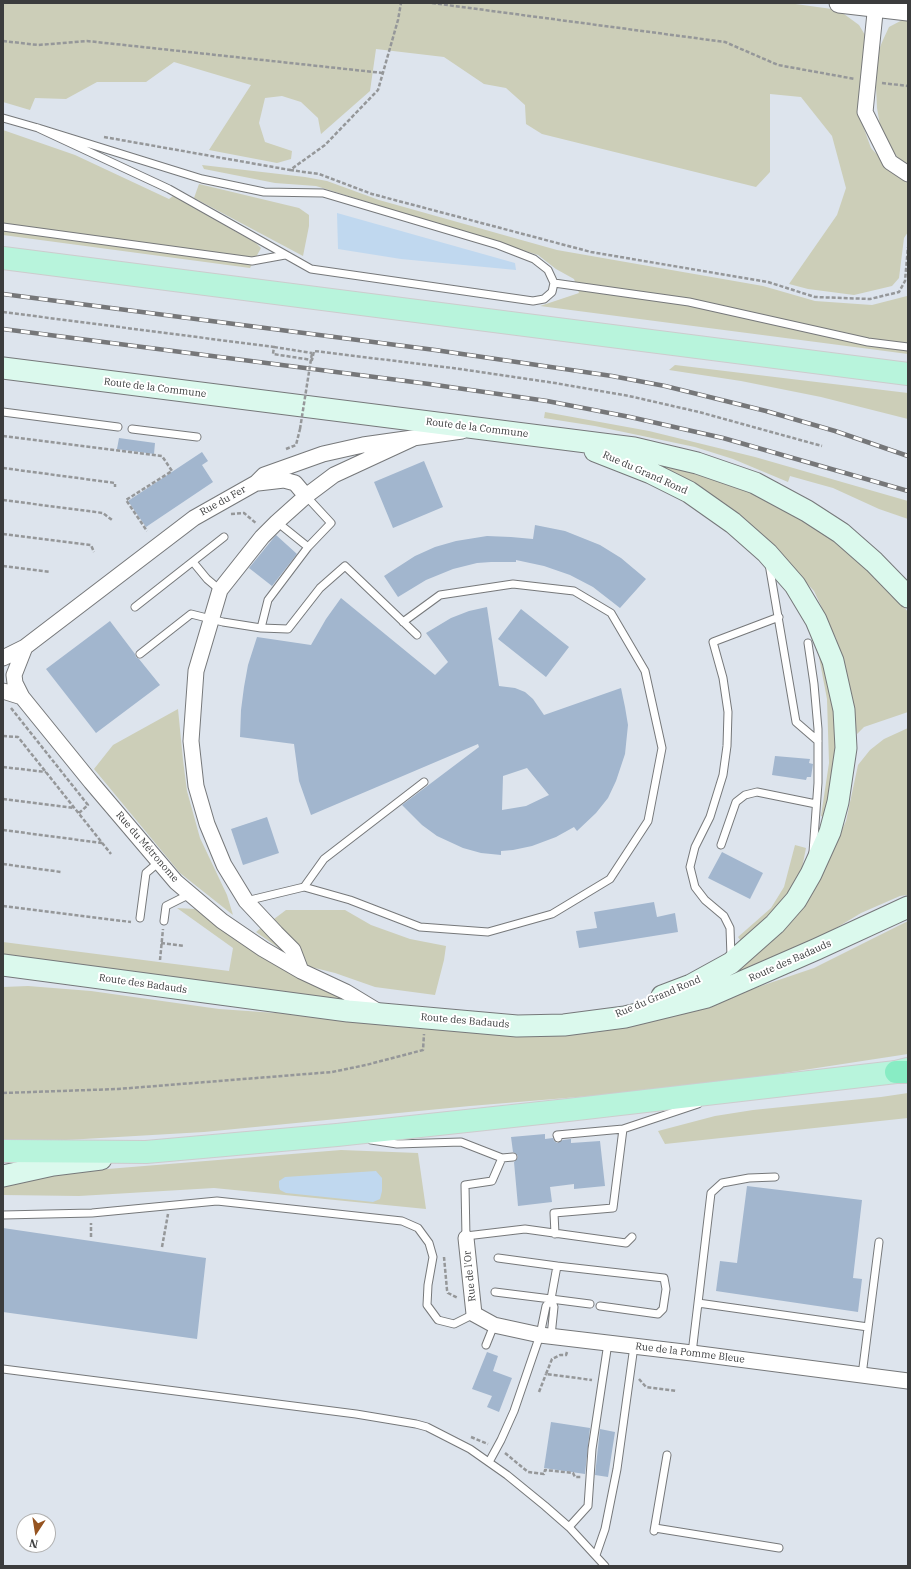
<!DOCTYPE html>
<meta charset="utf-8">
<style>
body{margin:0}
#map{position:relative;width:911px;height:1569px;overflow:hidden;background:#edeff2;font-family:"IBM Plex Serif",serif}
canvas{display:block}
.frame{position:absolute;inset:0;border:4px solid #3b3c3d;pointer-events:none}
.north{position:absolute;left:16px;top:1513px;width:40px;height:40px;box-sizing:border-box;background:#fff;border:1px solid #b1b1b1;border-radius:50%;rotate:192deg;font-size:11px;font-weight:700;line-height:16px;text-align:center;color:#3b3c3d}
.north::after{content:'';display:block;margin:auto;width:14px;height:18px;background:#965421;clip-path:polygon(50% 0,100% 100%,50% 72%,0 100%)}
</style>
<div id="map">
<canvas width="911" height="1569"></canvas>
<div class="frame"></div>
<div class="north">N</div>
</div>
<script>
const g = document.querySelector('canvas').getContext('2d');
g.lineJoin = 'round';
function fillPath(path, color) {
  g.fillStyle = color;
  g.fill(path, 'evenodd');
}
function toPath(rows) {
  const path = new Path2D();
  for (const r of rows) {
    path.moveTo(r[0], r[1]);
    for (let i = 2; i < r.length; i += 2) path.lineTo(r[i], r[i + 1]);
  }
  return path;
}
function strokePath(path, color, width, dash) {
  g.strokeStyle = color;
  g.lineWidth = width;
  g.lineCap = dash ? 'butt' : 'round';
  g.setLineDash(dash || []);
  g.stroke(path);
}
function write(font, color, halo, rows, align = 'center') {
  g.font = font + ' "IBM Plex Serif",serif';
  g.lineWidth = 4;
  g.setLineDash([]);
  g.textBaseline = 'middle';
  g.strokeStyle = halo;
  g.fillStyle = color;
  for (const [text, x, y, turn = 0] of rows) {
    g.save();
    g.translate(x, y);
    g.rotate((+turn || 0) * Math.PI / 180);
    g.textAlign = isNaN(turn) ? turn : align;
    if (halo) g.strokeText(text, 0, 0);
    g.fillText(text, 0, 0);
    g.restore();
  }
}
const built = toPath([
 [3,3,908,3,908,1566,3,1566],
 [24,1521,48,1521,48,1545,24,1545]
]);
const green = toPath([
 [3,3,788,3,832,9,844,14,859,25,865,35,866,57,859,115,871,148,893,172,908,183,908,232,904,238,899,278,892,286,854,295,808,289,789,284,837,215,846,188,832,136,801,97,770,94,770,172,756,187,542,134,526,124,525,105,506,88,484,84,444,57,376,49,370,91,321,134,318,118,301,102,282,96,265,98,259,123,265,142,292,151,291,159,277,163,209,150,251,85,174,62,146,82,97,82,66,99,35,98,30,110,3,102],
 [908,17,908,167,902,163,892,150,881,131,877,108,876,86,878,52,883,40,889,27],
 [3,130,75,155,169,199,173,196,256,243,261,248,250,268,3,235],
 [202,165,305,177,327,181,379,200,557,250,763,286,815,301,872,305,907,296,908,287,908,354,540,306,579,293,574,279,556,269,538,255,316,186,275,183,204,169],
 [199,184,299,208,309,215,309,226,303,256,194,198],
 [675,365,908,393,908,419,821,397,741,381,669,370],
 [545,412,649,431,755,457,908,501,908,519,879,509,833,488,790,476,788,482,733,459,695,447,595,426,544,418],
 [643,459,743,487,788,508,832,538,857,560,896,597,908,612,908,712,864,727,857,734,836,638,825,619,822,608,814,591,777,551],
 [815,636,834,696,838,736,826,818,821,816,829,763,827,699],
 [178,709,183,760,187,791,200,838,227,895,233,915,180,873,94,769,113,745],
 [908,728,908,895,900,896,861,913,813,942,719,980,832,851,846,821,858,765,870,750,884,739],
 [795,845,806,848,802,868,792,889,781,903,741,941,738,937,771,908,784,887],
 [177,908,195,909,234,939,293,975,349,1001,3,956,3,942,229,971,233,948],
 [286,910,345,910,371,925,410,939,446,946,444,960,435,995,375,987,335,973,307,966,300,948,274,919],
 [908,921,908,1054,686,1088,470,1106,204,1132,49,1141,3,1141,3,987,28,986,91,991,219,1009,305,1015,506,1034,550,1036,628,1025,702,1006,814,968],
 [261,928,290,956,256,932],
 [908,1093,908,1118,665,1144,658,1131,715,1116,753,1110,881,1097],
 [341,1150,418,1153,426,1209,214,1188,79,1196,3,1195,3,1184,58,1173]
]);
const water = toPath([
 [337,213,515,263,516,270,401,259,338,249],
 [376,1171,382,1178,382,1191,380,1199,373,1202,286,1193,280,1190,279,1187,279,1181,285,1177]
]);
const building = toPath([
 [119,438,155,443,154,454,117,449],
 [202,452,208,461,202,465,213,482,146,527,128,501],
 [424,461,443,507,393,528,374,482],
 [535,525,565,531,600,545,621,558,646,579,620,608,593,587,570,575,544,566,516,560,516,562,491,562,477,563,453,569,426,580,398,597,384,576,415,556,435,547,456,541,487,536,511,537,533,539],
 [276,535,297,554,272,586,249,568],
 [341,598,435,675,448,662,426,633,451,618,469,611,487,607,499,686,515,688,525,692,533,699,544,715,621,688,625,707,628,725,625,754,616,781,608,798,596,813,577,831,574,827,556,837,532,846,513,850,501,851,501,855,481,853,463,848,437,836,422,825,402,805,479,747,478,744,311,815,299,781,294,744,240,737,241,710,244,687,248,665,257,637,311,645,326,619],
 [527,768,549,795,526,806,502,810,503,776],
 [521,609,569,647,546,677,498,639],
 [110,621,135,654,136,657,139,659,160,685,96,733,46,669],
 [775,756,810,759,809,763,813,764,811,777,807,777,806,780,772,775],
 [267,817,279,853,243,865,231,829],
 [722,852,763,873,750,899,708,878],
 [654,902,657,917,675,913,678,932,579,948,576,931,597,928,594,912],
 [545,1134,545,1139,553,1138,554,1141,557,1143,563,1140,571,1139,571,1143,600,1141,605,1186,574,1189,574,1184,550,1187,552,1202,518,1206,514,1162,517,1159,518,1156,515,1153,513,1152,511,1137],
 [747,1186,862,1200,853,1278,862,1279,858,1312,716,1291,720,1261,737,1263],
 [3,1228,206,1258,197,1339,3,1312],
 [487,1352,498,1356,493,1371,512,1378,499,1412,487,1407,492,1396,472,1389],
 [551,1422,590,1428,585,1474,544,1468],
 [600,1429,615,1432,608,1477,595,1475]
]);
const path = toPath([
 [432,3,725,42,778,65,855,79],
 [3,41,38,45,87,41,383,73],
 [882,83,908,86],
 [104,137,290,170,325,145,378,90,398,20,401,3],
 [290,170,319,174,372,194,591,252,768,282,815,297,870,299,899,292,905,281,908,247],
 [3,312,274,347,273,354,312,360,314,351,453,368,555,383,629,396,699,412,822,446],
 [274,347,312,353],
 [3,436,162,456,172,471,126,500,147,531],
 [286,449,296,445,300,429],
 [3,468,115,483,115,487],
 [3,500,103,513,112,520],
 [231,514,244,513,257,524],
 [3,534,91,545,94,552],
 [3,566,50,572],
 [11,708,88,805,79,813],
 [3,736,18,737,111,854],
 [3,767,46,772],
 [3,799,74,808],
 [3,830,102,843],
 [3,864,61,872],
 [3,906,131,922],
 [161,943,184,946],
 [160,960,163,929],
 [3,1093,118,1089,332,1072,366,1065,423,1050,424,1034],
 [91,1237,91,1223],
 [162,1247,168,1214],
 [444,1257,447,1290,448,1293,458,1298],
 [567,1352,566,1355,560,1355,552,1359,546,1374,592,1380],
 [639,1379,646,1387,677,1391],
 [539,1392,546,1374],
 [471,1437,488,1444],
 [505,1453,528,1472,544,1474,545,1470,573,1473,575,1477,582,1477]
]);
const service = toPath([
 [3,118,38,128,202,179,264,192,323,193,498,245,534,259,548,270,554,283,552,292,544,299,533,301,311,269,169,189,38,128],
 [3,227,252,261,285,255],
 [554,283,689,302,868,342,908,347],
 [3,412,118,427],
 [132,429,197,437],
 [277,522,308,547],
 [193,562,207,579,220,590],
 [769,564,796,722,818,741],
 [135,607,224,537],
 [261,628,268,600,308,547,331,523,306,496],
 [808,643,814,684,818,729,818,783,813,852],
 [140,654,191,614,223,622,261,628,288,629,320,588,345,566,417,635],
 [721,845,736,802,745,795,757,792,816,804],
 [304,887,324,859,424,782],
 [246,901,304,887,350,900,420,927,488,932,552,914,610,879,648,821,662,748,645,671,611,613,574,591,513,584,440,595,403,622],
 [140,918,146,873,159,862],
 [164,921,166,906,190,894],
 [731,957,730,928,724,916,705,900,695,887,690,867,695,847,710,817,723,775,727,746,728,712,723,678,713,642,779,617],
 [558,1138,557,1135,623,1129,698,1104],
 [371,1140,397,1144,461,1142,502,1158,513,1157],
 [775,1177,749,1178,722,1183,711,1193,698,1303,868,1327],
 [3,1215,92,1213,217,1201,402,1221,418,1228,429,1243,433,1257,428,1285,427,1305,438,1320,454,1324,474,1314],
 [555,1234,554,1213,613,1208,623,1129],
 [466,1236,525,1229,626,1243,632,1237],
 [466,1238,465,1185,492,1181,502,1158],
 [498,1258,557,1266],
 [495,1292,551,1299,557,1266,664,1278,666,1289,663,1309,658,1314,600,1306],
 [551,1299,590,1304],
 [486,1345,494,1325],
 [692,1353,698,1303],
 [3,1369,356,1414,416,1424,427,1427,470,1449,507,1475,545,1506,569,1527,605,1566],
 [862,1375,879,1242],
 [489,1462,501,1440,514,1411,540,1335,546,1306,551,1299,554,1307,551,1336],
 [569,1527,588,1506,592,1449,608,1343],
 [655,1528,779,1548],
 [654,1531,667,1455],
 [596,1555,605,1529,617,1469,634,1346]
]);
const minor = toPath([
 [876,3,865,112,890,162,908,174],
 [258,483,284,480,295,483,306,496],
 [25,647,14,675,15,683,22,697,91,782,176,882,222,921,263,949,301,971,346,992,379,1012],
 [3,658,25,647,194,518,256,483,264,475,323,454,363,445,462,431],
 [3,691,22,697],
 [301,971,293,950,276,933,246,901,224,865,207,824,196,786,191,741,196,671,220,590,262,537,277,522,306,496,334,475,414,438],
 [466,1238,474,1314,494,1325,540,1335,692,1353,908,1381]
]);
const tertiary = toPath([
 [839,3,908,11]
]);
const secondary = toPath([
 [3,368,634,448,697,463,755,483,807,511,841,533,874,562,908,597],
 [595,451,651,473,689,492,733,523,767,553,795,585,816,620,833,661,844,710,846,748,838,802,830,832,811,874,796,900,775,924,731,963,691,985,662,996],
 [3,965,348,1011,517,1026,564,1025,625,1017,707,997,817,949,908,907],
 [3,1176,53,1165,101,1159]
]);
const primary = toPath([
 [3,258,908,374],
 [3,1151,146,1152,337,1135,568,1110,896,1072,908,1069]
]);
const motorway = toPath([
 [896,1072,908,1072]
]);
const rail = toPath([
 [3,294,435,350,612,376,665,386,766,411,835,431,908,456],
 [3,329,429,384,547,401,630,417,723,438,908,491]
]);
const pathBridge = toPath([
 [300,429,312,353]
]);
const streetNames = [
 ["Route de la Commune",155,388,7],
 ["Route de la Commune",477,428,7],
 ["Rue du Grand Rond",645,473,24],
 ["Rue du Fer",223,501,-29],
 ["Rue du Métronome",147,847,49],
 ["Route des Badauds",790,961,-24],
 ["Route des Badauds",143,984,8],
 ["Rue du Grand Rond",658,997,-23],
 ["Route des Badauds",465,1021,5],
 ["Rue de l'Or",470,1276,-96],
 ["Rue de la Pomme Bleue",690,1353,7]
];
fillPath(built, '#dde4ed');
fillPath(green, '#ccceb8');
fillPath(water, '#c0d8ef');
fillPath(building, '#a2b6ce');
strokePath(service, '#76787a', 9);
strokePath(minor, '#76787a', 17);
strokePath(tertiary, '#76787a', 21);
strokePath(secondary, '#76787a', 23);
strokePath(primary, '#cccccd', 24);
strokePath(motorway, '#cccccd', 24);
strokePath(path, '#959799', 2.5, [4, 2]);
strokePath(service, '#fff', 7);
strokePath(minor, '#fff', 15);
strokePath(tertiary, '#fff', 19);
strokePath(secondary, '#dbf9ed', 21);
strokePath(primary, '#b8f4dc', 22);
strokePath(motorway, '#88ecc4', 22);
strokePath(rail, '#767779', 4.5);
strokePath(rail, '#fff', 3, [9]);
strokePath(pathBridge, '#959799', 2.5, [4, 2]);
write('10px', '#3b3c3d', '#fff', streetNames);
</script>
